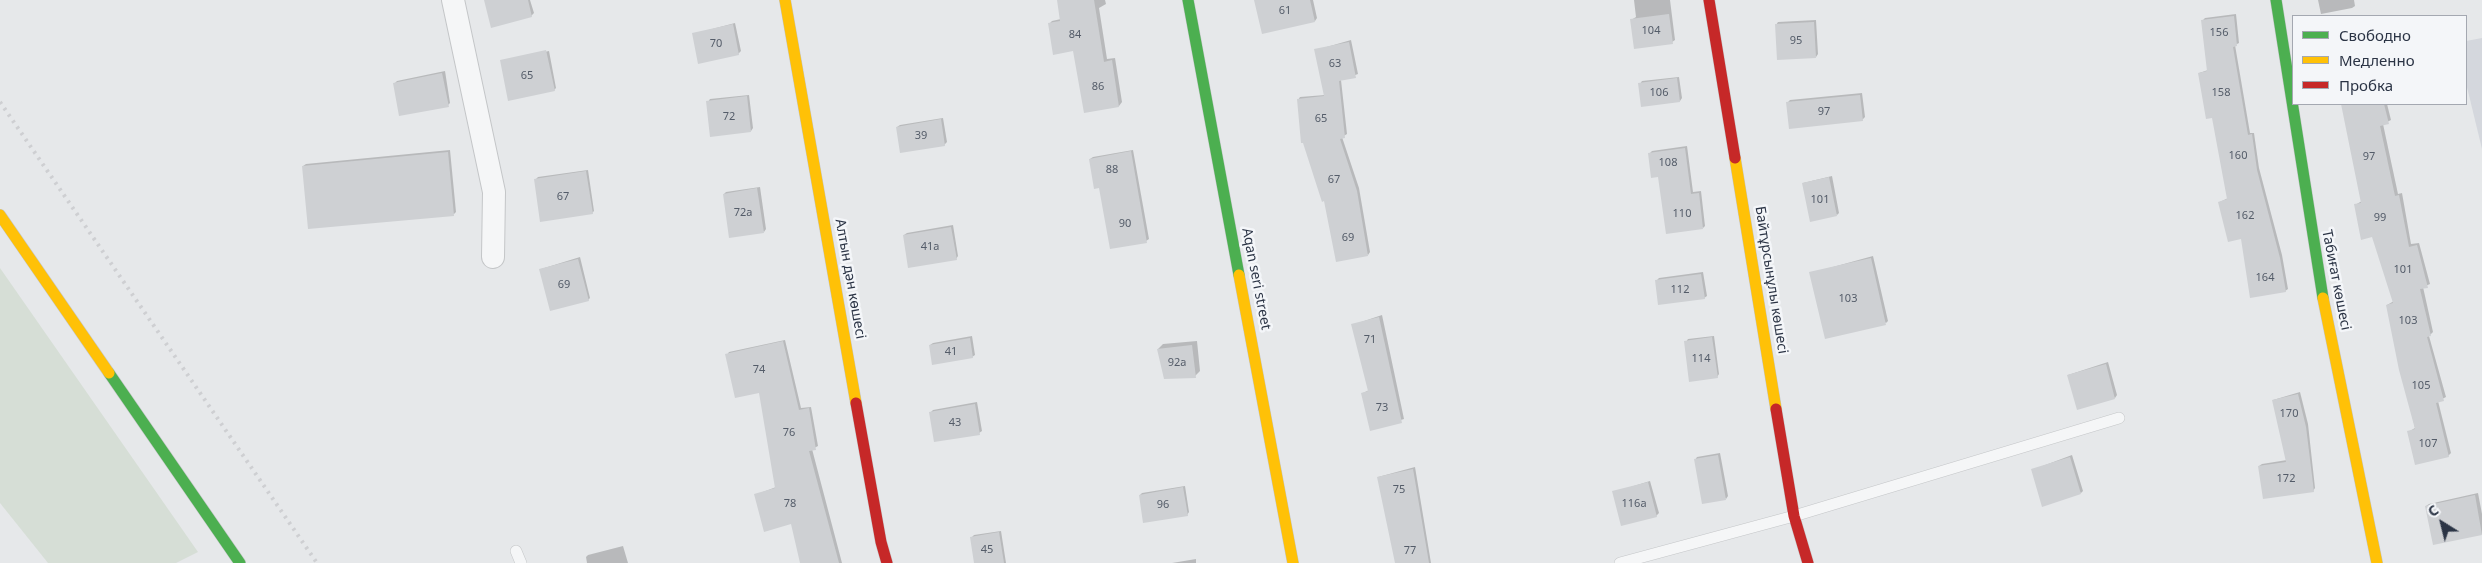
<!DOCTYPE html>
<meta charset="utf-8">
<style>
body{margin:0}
#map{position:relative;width:2482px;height:563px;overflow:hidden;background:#e6e8ea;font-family:"Noto Sans",sans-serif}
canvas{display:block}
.legend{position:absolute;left:2292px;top:15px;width:175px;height:90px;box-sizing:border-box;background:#f4f6f9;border:1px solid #a4a8b1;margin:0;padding:6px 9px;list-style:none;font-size:15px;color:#2b3445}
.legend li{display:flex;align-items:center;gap:10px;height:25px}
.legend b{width:25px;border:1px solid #a4a8b1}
.north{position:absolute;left:2417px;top:498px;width:50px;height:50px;-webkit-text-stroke:4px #f4f6f9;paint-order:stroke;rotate:324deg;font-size:14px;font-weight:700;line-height:20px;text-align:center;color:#2b3445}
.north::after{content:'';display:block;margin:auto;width:18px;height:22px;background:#2b3445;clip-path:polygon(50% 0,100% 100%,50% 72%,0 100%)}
</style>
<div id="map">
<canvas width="2482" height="563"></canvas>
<ul class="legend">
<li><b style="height:6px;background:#4caf50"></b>Свободно</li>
<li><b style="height:6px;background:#ffc107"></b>Медленно</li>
<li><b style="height:6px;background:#c62828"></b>Пробка</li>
</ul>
<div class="north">С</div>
</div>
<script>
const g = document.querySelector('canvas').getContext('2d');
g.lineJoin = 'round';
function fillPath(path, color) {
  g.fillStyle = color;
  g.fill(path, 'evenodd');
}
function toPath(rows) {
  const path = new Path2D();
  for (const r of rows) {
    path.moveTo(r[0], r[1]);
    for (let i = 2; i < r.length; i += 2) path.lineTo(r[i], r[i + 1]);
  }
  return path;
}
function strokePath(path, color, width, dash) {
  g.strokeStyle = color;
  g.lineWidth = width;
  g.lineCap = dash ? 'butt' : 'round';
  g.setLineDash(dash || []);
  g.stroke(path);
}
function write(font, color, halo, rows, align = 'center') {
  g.font = font + ' "Noto Sans",sans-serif';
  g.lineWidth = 5;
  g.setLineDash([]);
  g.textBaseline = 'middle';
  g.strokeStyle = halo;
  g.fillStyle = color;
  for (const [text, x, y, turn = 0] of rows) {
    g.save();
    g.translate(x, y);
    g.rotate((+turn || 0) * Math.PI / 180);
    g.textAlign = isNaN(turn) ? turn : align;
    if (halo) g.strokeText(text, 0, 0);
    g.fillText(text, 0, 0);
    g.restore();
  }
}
const built = toPath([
 [2482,38,2482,149,2466,83,2466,41]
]);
const green = toPath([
 [0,268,198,552,176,563,48,563,0,503]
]);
const shadow = toPath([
 [485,0,530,0,534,13,531,16],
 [1058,0,1105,0,1106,4,1099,8,1107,59,1115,58,1122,102,1119,106,1085,112,1074,50,1049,24,1052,21,1061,19],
 [1257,0,1313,0,1317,18,1315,21],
 [1634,0,1670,0,1675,40,1672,42,1631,20,1636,17],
 [2318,0,2354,0,2355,6,2352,8,2321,14],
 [2236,14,2239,43,2235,45,2250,133,2254,133,2259,168,2282,255,2288,289,2285,291,2242,238,2220,202,2228,198,2213,117,2199,73,2208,70,2202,21,2205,18],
 [1816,20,1818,54,1816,57,1776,25,1778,22],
 [735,23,741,51,738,54,693,34],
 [1351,40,1358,74,1341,80,1347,134,1342,137,1359,188,1370,252,1368,255,1325,200,1298,100,1300,97,1325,95,1316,50],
 [549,51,556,88,554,90,502,61],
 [445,71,450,103,448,105,394,84,397,81],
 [1679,77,1682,98,1680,101,1640,84,1642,81],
 [1862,93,1865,117,1862,120,1787,103,1790,100],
 [749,95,753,128,751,131,708,102,710,99],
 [2342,104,2387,104,2391,120,2383,124,2398,194,2402,193,2411,244,2419,243,2430,284,2423,287,2433,332,2429,336,2446,397,2438,401,2451,453,2448,456,2408,432,2415,428,2387,305,2394,301,2373,236,2355,205,2362,201],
 [943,118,947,142,944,145,897,127,900,125],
 [1687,146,1693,192,1701,191,1705,226,1703,228,1659,175,1649,154,1652,151],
 [450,150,456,212,454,214,303,166,306,164],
 [1133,150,1149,239,1146,241,1100,186,1090,159,1093,157],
 [588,170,594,211,592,213,535,180,538,177],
 [1832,176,1839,213,1837,215,1803,183],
 [760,187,766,229,764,232,724,194,726,192],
 [953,225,958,256,956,259,904,235,907,233],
 [1873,256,1888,321,1886,323,1811,273],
 [580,257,590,298,588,300,541,269],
 [1703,272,1707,296,1704,298,1656,281,1659,278],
 [1382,315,1404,419,1371,429,1363,393,1369,390,1352,325],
 [972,336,975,355,972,357,930,345,933,343],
 [1714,336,1719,374,1717,377,1686,342,1688,339],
 [785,340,801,408,811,407,818,446,812,449,842,563,801,563,792,522,755,495,776,487,760,391,727,355,729,352],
 [1197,341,1200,371,1195,376,1158,349,1163,344],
 [2108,362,2117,395,2115,398,2068,375],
 [2300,392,2308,424,2315,488,2313,491,2259,466,2262,464,2287,460,2273,400],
 [977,402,982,431,979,433,931,412,933,410],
 [1720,453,1728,496,1726,499,1695,460,1697,457],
 [2072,455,2083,491,2081,493,2032,470],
 [1415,467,1431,563,1397,563,1378,477],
 [1650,481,1659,513,1656,516,1614,492],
 [1185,486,1189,512,1187,515,1140,495,1142,493],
 [2478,493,2482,514,2482,534,2434,544,2426,506,2429,504],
 [1001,531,1006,563,975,563,971,538,974,535],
 [623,546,628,563,587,563,586,557,588,555],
 [1196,559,1196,563,1172,563]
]);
const building = toPath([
 [484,0,528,0,532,17,491,28],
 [1057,0,1094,0,1104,62,1112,60,1119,107,1084,113,1073,51,1053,55,1048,23,1060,21],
 [1254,0,1310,0,1315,22,1262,34],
 [1669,14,1673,44,1634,49,1630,19],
 [2234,16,2237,46,2233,47,2248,135,2252,134,2257,170,2280,258,2286,292,2250,298,2241,239,2228,242,2218,202,2227,199,2212,118,2206,119,2198,73,2207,71,2201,20],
 [1814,22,1816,58,1777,60,1775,24],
 [733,24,739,55,698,64,692,33],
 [1349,42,1356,78,1339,81,1345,138,1340,139,1357,191,1368,256,1336,262,1324,201,1322,202,1303,143,1301,143,1297,99,1324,96,1314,49],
 [546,50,555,91,508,101,500,60],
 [442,73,449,107,399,116,393,83],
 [1677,78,1680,102,1641,107,1638,83],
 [1860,95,1863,121,1789,129,1786,102],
 [747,96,751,132,710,137,706,101],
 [2341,104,2384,104,2389,124,2380,126,2395,196,2399,195,2409,247,2417,245,2428,288,2420,289,2431,336,2427,337,2444,401,2436,403,2449,457,2415,465,2407,431,2415,429,2399,370,2386,305,2393,303,2372,237,2361,240,2354,204,2361,203],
 [941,119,945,146,900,153,896,127],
 [1685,148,1691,194,1699,193,1703,229,1666,234,1658,177,1651,178,1648,153],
 [1131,151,1147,243,1110,249,1099,188,1094,189,1089,159],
 [448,152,454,216,308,229,302,166],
 [586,171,593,214,540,222,534,179],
 [1829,177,1837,216,1810,222,1802,183],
 [757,188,764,233,729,238,723,194],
 [951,227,957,260,908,268,903,235],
 [1871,258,1886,325,1825,339,1809,272],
 [578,259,589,301,550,311,539,269],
 [1701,274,1705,299,1658,305,1655,280],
 [1379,317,1402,423,1370,431,1361,393,1368,391,1351,324],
 [1712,337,1718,378,1689,382,1684,341],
 [970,338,973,358,932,365,929,345],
 [783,341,799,410,809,408,816,450,809,451,839,563,800,563,791,524,764,532,754,494,775,488,759,393,735,398,725,354],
 [1192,345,1196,378,1164,379,1157,349],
 [2106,364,2115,399,2077,410,2067,375],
 [2298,394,2306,427,2314,492,2263,499,2258,466,2286,462,2272,400],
 [975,404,980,435,934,442,929,412],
 [1718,455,1726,500,1702,504,1694,459],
 [2070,457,2081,494,2042,507,2031,469],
 [1413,469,1429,563,1395,563,1377,477],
 [1648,482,1657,517,1621,526,1612,491],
 [1183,487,1188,516,1143,523,1139,495],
 [2475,495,2482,535,2433,545,2425,506],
 [999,532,1004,563,974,563,970,537]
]);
const lane = toPath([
 [516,551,521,563],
 [1620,563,1794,516,2119,418]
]);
const street = toPath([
 [453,0,494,192,493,257]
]);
const fast = toPath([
 [1188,0,1239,275],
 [2276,0,2323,298],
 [109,373,240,563]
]);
const slow = toPath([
 [785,0,856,403],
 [1735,158,1776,409],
 [0,215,109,373],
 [1239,275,1293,563],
 [2323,298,2377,563]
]);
const jam = toPath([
 [1709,0,1735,158],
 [856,403,881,542,887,563],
 [1776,409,1794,516,1808,563]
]);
const rail = toPath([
 [0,102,317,563]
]);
const numberNames = [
 ["61",1285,11],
 ["104",1651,31],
 ["156",2219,33],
 ["84",1075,35],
 ["95",1796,41],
 ["70",716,44],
 ["63",1335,64],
 ["65",527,76],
 ["86",1098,87],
 ["106",1659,93],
 ["158",2221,93],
 ["97",1824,112],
 ["72",729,117],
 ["65",1321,119],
 ["39",921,136],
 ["160",2238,156],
 ["97",2369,157],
 ["108",1668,163],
 ["88",1112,170],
 ["67",1334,180],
 ["67",563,197],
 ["101",1820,200],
 ["72а",743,213],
 ["110",1682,214],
 ["162",2245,216],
 ["99",2380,218],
 ["90",1125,224],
 ["69",1348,238],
 ["41а",930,247],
 ["101",2403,270],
 ["164",2265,278],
 ["69",564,285],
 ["112",1680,290],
 ["103",1848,299],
 ["103",2408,321],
 ["71",1370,340],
 ["41",951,352],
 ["114",1701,359],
 ["92а",1177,363],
 ["74",759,370],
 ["105",2421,386],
 ["73",1382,408],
 ["170",2289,414],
 ["43",955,423],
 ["76",789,433],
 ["107",2428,444],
 ["172",2286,479],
 ["75",1399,490],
 ["78",790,504],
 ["116а",1634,504],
 ["96",1163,505],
 ["45",987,550],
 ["77",1410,551]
];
const streetNames = [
 ["Алтын дән көшесі",850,279,80],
 ["Aqan seri street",1256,279,79],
 ["Байтұрсынұлы көшесі",1771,280,81],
 ["Табиғат көшесі",2336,280,79]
];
fillPath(built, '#d4d7dd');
fillPath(green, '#d6ded6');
fillPath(shadow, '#0003');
fillPath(building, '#ced0d3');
strokePath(lane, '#c4c6c8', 12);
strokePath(street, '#c4c6c8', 24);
strokePath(fast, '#c4c6c8', 12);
strokePath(slow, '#c4c6c8', 12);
strokePath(jam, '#c4c6c8', 12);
strokePath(lane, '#f5f6f7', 11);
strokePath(street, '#f5f6f7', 22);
strokePath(fast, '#4caf50', 11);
strokePath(slow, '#ffc107', 11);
strokePath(jam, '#c62828', 11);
strokePath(rail, '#cecfd2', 4, [2.5, 5]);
write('11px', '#545c69', null, numberNames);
write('14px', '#2b3445', '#f4f6f9', streetNames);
</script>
